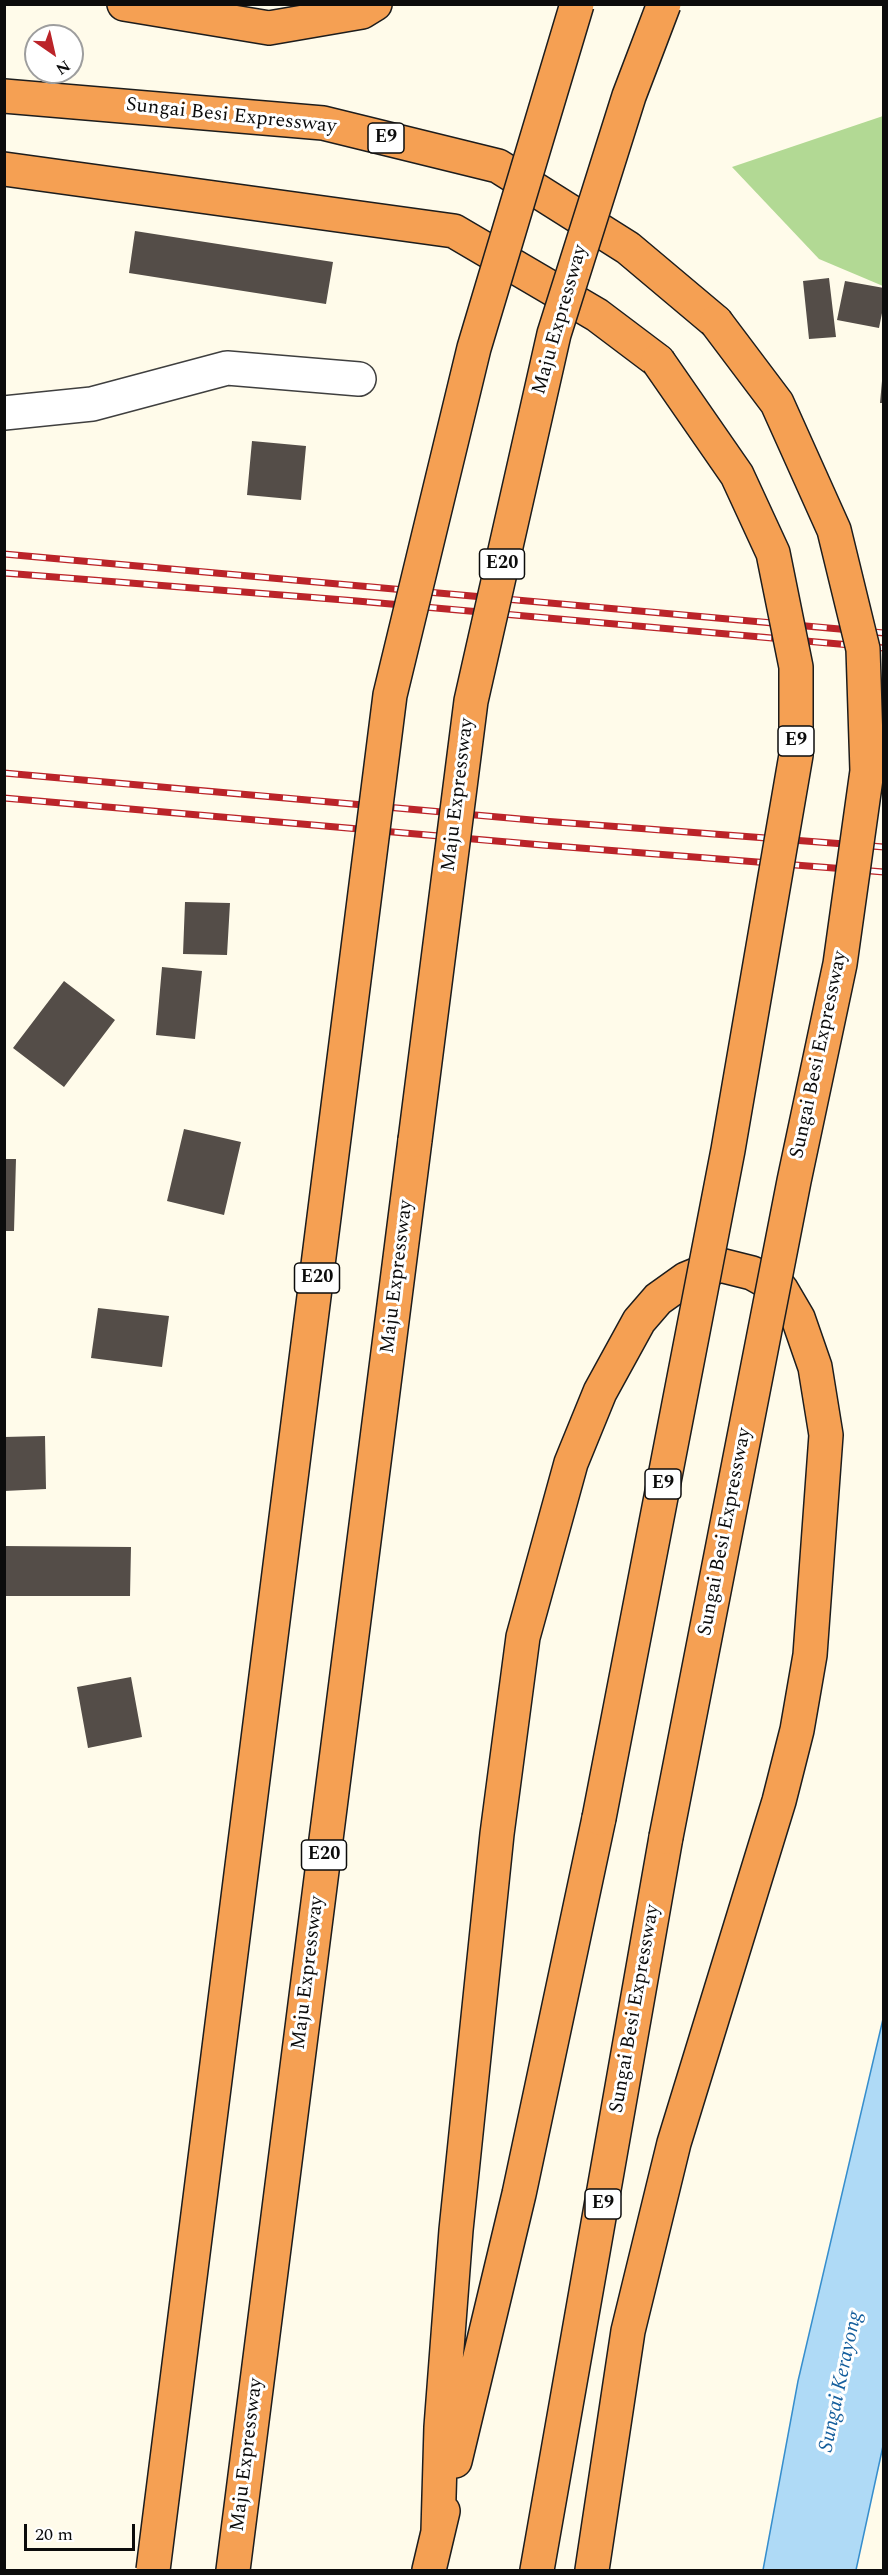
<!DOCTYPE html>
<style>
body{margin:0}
#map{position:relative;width:888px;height:2575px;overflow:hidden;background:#fffbea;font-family:Spectral,serif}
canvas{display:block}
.frame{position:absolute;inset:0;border:6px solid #0c0c0c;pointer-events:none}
.north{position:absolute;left:24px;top:24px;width:60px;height:60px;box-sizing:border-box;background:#fff;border:2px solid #9e9e9e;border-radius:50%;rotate:146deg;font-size:16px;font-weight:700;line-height:24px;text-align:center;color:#0c0c0c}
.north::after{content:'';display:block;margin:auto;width:21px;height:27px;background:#bb2429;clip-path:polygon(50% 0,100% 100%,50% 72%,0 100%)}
.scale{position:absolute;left:24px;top:2524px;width:111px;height:27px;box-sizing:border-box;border:3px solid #0c0c0c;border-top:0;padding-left:8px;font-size:18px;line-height:21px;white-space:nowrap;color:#0c0c0c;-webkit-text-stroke:4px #fff;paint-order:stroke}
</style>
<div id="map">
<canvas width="888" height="2575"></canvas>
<div class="frame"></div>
<div class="north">N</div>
<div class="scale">20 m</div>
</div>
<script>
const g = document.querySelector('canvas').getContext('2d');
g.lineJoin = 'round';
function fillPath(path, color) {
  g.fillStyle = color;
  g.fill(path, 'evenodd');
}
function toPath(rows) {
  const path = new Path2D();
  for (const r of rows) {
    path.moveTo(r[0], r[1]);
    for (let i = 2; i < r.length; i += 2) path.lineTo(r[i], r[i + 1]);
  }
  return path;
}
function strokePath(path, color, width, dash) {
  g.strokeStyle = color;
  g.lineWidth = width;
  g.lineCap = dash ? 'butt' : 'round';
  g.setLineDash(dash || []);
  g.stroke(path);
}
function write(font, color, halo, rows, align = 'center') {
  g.font = font + ' Spectral,serif';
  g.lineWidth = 6;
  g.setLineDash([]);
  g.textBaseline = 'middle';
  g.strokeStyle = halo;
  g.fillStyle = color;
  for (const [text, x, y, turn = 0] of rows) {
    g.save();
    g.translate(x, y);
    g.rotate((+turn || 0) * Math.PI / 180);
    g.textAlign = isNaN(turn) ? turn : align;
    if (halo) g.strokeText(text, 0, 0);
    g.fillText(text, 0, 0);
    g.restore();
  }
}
const forest = toPath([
 [883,116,884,116,883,286,819,259,732,167]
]);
const water = toPath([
 [883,2019,883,2446,856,2570,763,2570,798,2381,883,2019]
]);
const building = toPath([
 [135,231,333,262,326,304,129,273],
 [829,278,836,337,809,339,803,281],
 [845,281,884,288,884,303,879,328,837,320],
 [882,381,884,381,884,403,880,403],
 [252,441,306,446,301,500,247,495],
 [185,902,230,903,227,955,183,954],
 [162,967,202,971,195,1039,156,1035],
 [64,981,115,1020,64,1087,13,1048],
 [184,1129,241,1142,224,1215,167,1201],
 [4,1159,16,1159,14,1231,4,1231],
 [98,1308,169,1316,162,1367,91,1358],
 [45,1436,46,1489,4,1491,4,1437],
 [4,1546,131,1547,130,1596,4,1596],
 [131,1677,142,1737,88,1748,77,1687]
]);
const minor = toPath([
 [4,413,92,404,227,368,359,379]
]);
const highway = toPath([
 [124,4,269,28,362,12,375,4],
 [4,96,323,123,498,166,628,248,716,322],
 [4,169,454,231,597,315,658,361],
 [455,2461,519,2194,599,1818],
 [438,2531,441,2427,456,2230,497,1834,523,1637,571,1463,600,1392,639,1321,658,1299,686,1279,720,1265,752,1273,781,1289,798,1318,815,1367,826,1435,810,1655,797,1730,779,1801,674,2143,628,2331,592,2570],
 [233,2570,415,1140],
 [429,2570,443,2511],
 [537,2570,666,1837]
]);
const rail = toPath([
 [4,554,884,633],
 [4,573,357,601,884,648],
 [4,773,543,821,884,847],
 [4,798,542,845,884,872]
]);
const highwayBridge = toPath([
 [415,1140,471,701,554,334,629,96,664,4],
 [599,1818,728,1150,796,755,796,667,773,553,737,475,658,361],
 [666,1837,794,1181,840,964,867,771,863,649,834,530,777,403,716,322],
 [153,2570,390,695,474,348,577,4]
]);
const shields = [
 [386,138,36],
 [502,564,45],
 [796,741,36],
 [317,1278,45],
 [663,1484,36],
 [324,1855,45],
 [603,2204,36]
];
const shieldNames = [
 ["E9",386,138],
 ["E20",502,564],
 ["E9",796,741],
 ["E20",317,1278],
 ["E9",663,1484],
 ["E20",324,1855],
 ["E9",603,2204]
];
const streetNames = [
 ["Sungai Besi Expressway",231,117,6],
 ["Maju Expressway",561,320,-74],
 ["Maju Expressway",459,795,-83],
 ["Sungai Besi Expressway",820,1055,-78],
 ["Maju Expressway",398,1277,-83],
 ["Sungai Besi Expressway",726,1532,-79],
 ["Maju Expressway",309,1973,-83],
 ["Sungai Besi Expressway",636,2009,-80],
 ["Maju Expressway",248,2455,-83]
];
const waterNames = [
 ["Sungai Kerayong",842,2382,-78]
];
fillPath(forest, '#b2d994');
fillPath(water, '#afdaf6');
strokePath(water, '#368ecd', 1.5);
fillPath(building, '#544d48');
strokePath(minor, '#3f3f3f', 36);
strokePath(highway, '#1d1d1d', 36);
strokePath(minor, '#fff', 33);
strokePath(highway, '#f5a053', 33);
strokePath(rail, '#bb2429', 7);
strokePath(rail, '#fff', 4.5, [14]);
strokePath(highwayBridge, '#1d1d1d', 36, []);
strokePath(highwayBridge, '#f5a053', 33);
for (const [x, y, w] of shields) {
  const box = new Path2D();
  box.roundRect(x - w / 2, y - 15, w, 30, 4.5);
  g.fillStyle = '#fff';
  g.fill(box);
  strokePath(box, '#0c0c0c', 1.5);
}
write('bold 18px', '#0c0c0c', null, shieldNames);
write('20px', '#0c0c0c', '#fff', streetNames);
write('italic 21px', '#165f9d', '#fff', waterNames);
</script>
